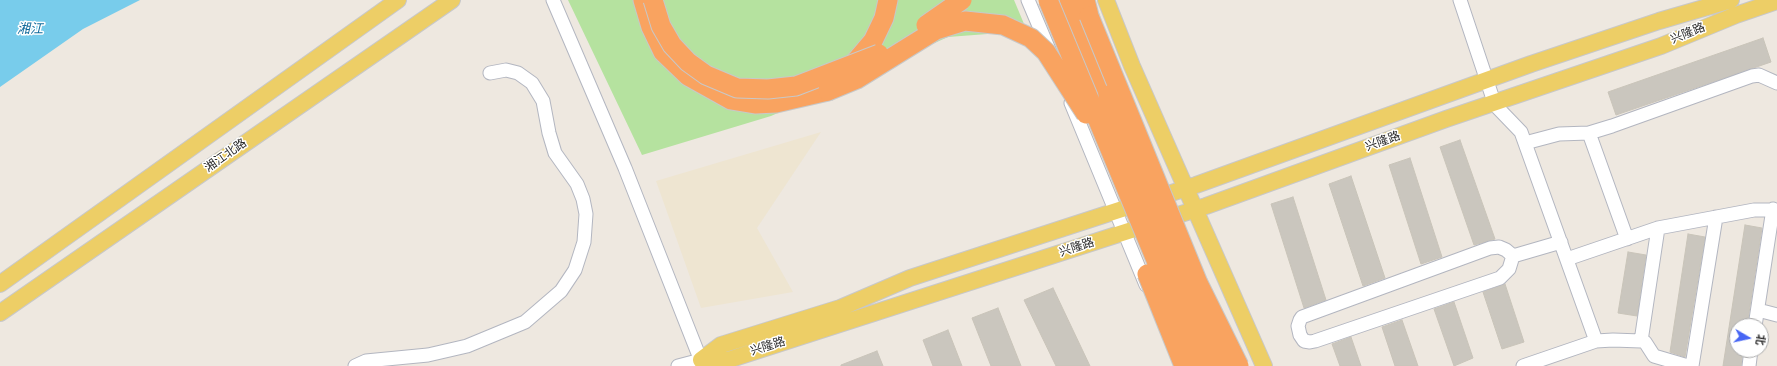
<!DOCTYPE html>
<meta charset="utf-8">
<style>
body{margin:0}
#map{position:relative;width:1777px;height:366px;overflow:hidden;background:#eee8e0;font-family:"Nunito Sans","Noto Sans SC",sans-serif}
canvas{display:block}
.north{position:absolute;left:1729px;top:318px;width:40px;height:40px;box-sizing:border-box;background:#fff;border:1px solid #ababab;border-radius:50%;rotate:99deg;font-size:11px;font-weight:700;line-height:16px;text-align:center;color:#2d2d2d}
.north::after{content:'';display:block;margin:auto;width:14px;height:18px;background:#4766f4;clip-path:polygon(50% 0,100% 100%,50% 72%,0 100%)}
</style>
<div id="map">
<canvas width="1777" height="366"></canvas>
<div class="north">北</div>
</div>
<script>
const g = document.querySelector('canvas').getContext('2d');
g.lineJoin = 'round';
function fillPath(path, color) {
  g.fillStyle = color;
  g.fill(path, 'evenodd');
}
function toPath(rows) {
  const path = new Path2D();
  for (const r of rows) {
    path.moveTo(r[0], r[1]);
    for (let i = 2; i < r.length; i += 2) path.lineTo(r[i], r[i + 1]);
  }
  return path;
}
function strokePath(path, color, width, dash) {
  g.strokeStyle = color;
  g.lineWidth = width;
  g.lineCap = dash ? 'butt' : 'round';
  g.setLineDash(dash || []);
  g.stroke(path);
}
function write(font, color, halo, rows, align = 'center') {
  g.font = font + ' "Nunito Sans","Noto Sans SC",sans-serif';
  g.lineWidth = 3;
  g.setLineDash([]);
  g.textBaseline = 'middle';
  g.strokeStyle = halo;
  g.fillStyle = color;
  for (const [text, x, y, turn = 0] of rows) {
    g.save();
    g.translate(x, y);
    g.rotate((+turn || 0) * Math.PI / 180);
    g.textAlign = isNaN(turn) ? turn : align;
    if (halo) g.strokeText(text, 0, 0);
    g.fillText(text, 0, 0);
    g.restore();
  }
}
const education = toPath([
 [821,132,757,228,793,292,701,308,656,181]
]);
const green = toPath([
 [568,0,1014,0,1027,31,948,37,771,116,642,155]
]);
const water = toPath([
 [0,0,140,0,83,29,0,87]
]);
const building = toPath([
 [1763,38,1771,62,1616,115,1608,92,1763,38],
 [1460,140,1495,239,1474,245,1440,147,1460,140],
 [1410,158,1442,257,1421,264,1389,165,1410,158],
 [1351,176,1385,278,1363,286,1329,184,1351,176],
 [1293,197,1326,300,1304,308,1271,204,1293,197],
 [1745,225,1762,228,1747,326,1737,326,1737,350,1743,350,1741,366,1723,366,1745,225],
 [1688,234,1705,237,1685,357,1670,352,1688,234],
 [1628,252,1646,255,1637,316,1618,313,1628,252],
 [1505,284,1524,342,1502,349,1483,292,1505,284],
 [1053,288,1090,366,1056,366,1024,300,1053,288],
 [1454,302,1473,358,1454,366,1434,309,1454,302],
 [998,308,1021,366,991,366,972,318,998,308],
 [1402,320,1418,366,1395,366,1382,327,1402,320],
 [948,330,962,366,933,366,923,340,948,330],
 [1351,337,1361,366,1340,366,1332,344,1351,337],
 [877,351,883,366,841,366,841,365,877,351]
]);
const minor = toPath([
 [553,0,625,168,703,366],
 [1028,0,1050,52],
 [1460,0,1495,105,1521,132,1596,341],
 [1071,103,1146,285],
 [1589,133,1627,239],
 [1525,143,1559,134,1589,133,1612,126,1752,76,1759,75,1777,83],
 [1499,247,1506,250,1513,256,1509,269,1500,278,1315,341,1310,342,1304,341,1300,335,1298,326,1300,320,1302,317,1490,248,1499,247],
 [1513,256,1561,242],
 [1567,259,1658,228,1754,210,1777,210],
 [1758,310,1777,315],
 [1755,326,1773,209],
 [1641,341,1658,228],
 [355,366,366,361,428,355,467,346,525,322,561,291,575,270,584,242,586,214,583,199,577,184,555,153,549,133,543,101,532,83,518,73,506,70,490,73],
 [678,366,701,360],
 [1523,366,1596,341,1613,340,1641,341,1645,342,1654,356,1688,366],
 [1692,366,1716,217],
 [1749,366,1751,350]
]);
const major = toPath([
 [1106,0,1132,66,1264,366],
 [0,284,398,0],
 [0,313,452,0],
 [701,360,728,360,1206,206,1446,119,1661,46,1736,15,1777,1],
 [701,360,721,345,840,308,910,278,1196,185,1531,64,1659,21,1731,0]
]);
const highway = toPath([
 [643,0,651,27,663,52,688,76,731,100,755,104,776,103,828,91],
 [1069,0,1108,95],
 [1085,0,1093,31],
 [850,68,873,41,884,18,888,0]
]);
const highwayBridge = toPath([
 [653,0,661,26,672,45,688,62,706,75,737,88,768,89,796,86,879,54],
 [1048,0,1200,366],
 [1089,16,1198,283,1239,366],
 [926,25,962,0],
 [828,91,857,79,936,30,965,21,1003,25,1031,38,1046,52,1086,114],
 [1108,95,1176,266,1219,366],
 [1147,274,1184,366]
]);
const streetNames = [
 ["兴隆路",1688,34,-22],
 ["兴隆路",1383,142,-20],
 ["湘江北路",226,156,-35],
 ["兴隆路",1077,248,-18],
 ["兴隆路",768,347,-17]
];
const waterNames = [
 ["湘江",30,30]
];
fillPath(education, '#eee5d1');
fillPath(green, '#b5e29f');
fillPath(water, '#78cceb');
fillPath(building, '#cac6be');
strokePath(building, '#c9c4b9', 1);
strokePath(minor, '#b3b6c0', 15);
strokePath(major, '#c8c8c8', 18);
strokePath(highway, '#c8c8c8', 21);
strokePath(minor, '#fff', 13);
strokePath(major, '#edce66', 16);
strokePath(highway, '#f9a360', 19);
strokePath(highwayBridge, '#c8c8c8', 21, []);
strokePath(highwayBridge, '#f9a360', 19);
write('12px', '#2d2d2d', '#fff', streetNames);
write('italic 13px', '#126b9c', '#fff', waterNames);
</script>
